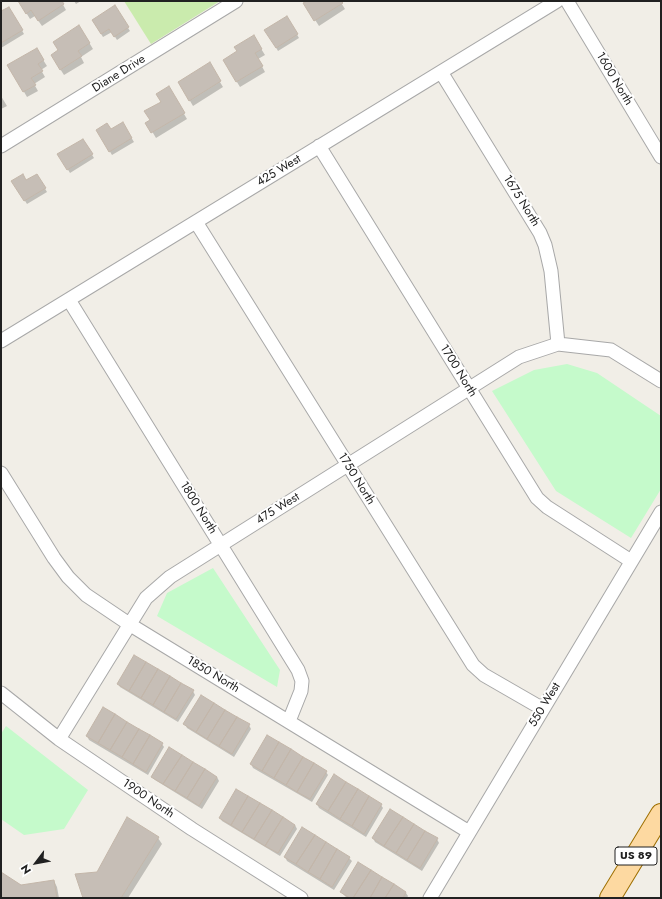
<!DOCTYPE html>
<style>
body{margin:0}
#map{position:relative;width:662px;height:899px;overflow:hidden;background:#f1eee7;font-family:Jost,sans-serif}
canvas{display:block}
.frame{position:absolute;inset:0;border:2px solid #212121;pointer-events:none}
.north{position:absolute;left:16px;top:843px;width:40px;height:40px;-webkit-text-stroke:3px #fff;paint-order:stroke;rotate:238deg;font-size:11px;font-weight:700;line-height:16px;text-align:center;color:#212121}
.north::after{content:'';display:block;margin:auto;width:14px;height:18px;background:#212121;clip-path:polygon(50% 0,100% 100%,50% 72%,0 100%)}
</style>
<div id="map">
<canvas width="662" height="899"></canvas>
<div class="frame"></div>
<div class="north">N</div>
</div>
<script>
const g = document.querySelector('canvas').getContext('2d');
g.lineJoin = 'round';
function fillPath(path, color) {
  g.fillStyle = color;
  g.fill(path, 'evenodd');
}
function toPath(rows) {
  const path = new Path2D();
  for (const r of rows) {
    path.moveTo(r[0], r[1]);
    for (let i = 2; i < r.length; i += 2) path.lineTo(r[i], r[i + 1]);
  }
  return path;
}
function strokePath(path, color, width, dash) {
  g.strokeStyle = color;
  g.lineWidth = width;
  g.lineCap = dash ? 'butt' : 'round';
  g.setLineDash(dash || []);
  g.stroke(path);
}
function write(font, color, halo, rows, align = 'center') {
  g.font = font + ' Jost,sans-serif';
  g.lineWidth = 4;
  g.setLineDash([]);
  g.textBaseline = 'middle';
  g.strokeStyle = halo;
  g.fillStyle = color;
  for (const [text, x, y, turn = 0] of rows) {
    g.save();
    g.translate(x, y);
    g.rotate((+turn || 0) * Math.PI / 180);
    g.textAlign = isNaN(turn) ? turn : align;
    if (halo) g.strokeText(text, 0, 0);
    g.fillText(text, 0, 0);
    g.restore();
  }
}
const grass = toPath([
 [124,1,220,1,151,44]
]);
const park = toPath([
 [567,364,597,373,661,416,661,489,631,538,556,491,492,391,534,370],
 [213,568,280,670,277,687,157,616,167,593],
 [6,726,88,790,64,829,24,835,1,819,1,734]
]);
const shadow = toPath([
 [19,1,61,1,66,10,42,26,35,16,30,19],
 [74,1,81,1,76,4],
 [309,1,340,1,345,9,319,26,308,9],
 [115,7,130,31,117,40,112,32,103,37,93,21],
 [9,8,24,34,1,48,1,13],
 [287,17,299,38,278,51,266,30],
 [79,26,93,49,81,57,84,63,64,75,55,61,59,51],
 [253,36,265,55,258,59,265,72,240,87,224,61,238,52],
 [36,49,47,66,41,70,45,77,34,84,38,91,27,97,9,66],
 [209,64,223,87,193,106,179,82],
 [168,87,187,119,156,138,147,123,151,121],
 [1,96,7,106,1,109],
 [123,124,134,142,112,155,97,130,111,131],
 [83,140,94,158,70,173,59,155],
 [37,175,47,192,27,204,13,182,26,182],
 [118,684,193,691,195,695,178,722,120,687],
 [185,724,249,725,251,729,234,757,187,728],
 [87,736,162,744,164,747,148,775,89,740],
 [251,764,326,772,328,775,312,802,253,768],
 [152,777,217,777,219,781,202,809,155,780],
 [317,804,381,805,383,808,366,837,319,808],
 [128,818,158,838,162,844,128,898,84,898],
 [220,818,295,825,297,829,280,856,222,821],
 [373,838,437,839,439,843,422,871,375,842],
 [285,857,349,858,352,861,334,890,287,861],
 [1,873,21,886,54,881,57,887,59,898,1,898],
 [341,892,406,893,408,896,407,898,347,898]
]);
const building = toPath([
 [18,1,62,1,64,4,38,21,31,10,26,14,18,1],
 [307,1,341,1,343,3,314,21,303,3,307,1],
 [115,5,129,27,114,37,109,29,101,34,92,20,115,5],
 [9,7,23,30,1,43,1,11,9,7],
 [287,16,298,34,276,48,264,30,287,16],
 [79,25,90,43,78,51,82,56,60,70,51,55,58,50,53,42,79,25],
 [254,35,262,49,255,53,263,66,236,82,223,60,237,51,234,47,254,35],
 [37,48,44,60,38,64,43,71,31,78,36,85,23,92,7,65,37,48],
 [210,62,221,81,189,101,178,82,210,62],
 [169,86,185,113,151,133,145,123,150,120,144,111,161,102,156,94,169,86],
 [123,122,132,138,109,152,96,130,107,123,111,129,123,122],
 [83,139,93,154,67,170,57,154,83,139],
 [23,174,26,180,37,174,46,188,24,201,11,181,23,174],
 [134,655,146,662,129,691,117,684,134,655],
 [146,662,158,669,141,698,129,691,146,662],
 [158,669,170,676,153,705,141,698,158,669],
 [170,676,181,683,164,712,153,705,170,676],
 [181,683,194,690,176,719,164,712,181,683],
 [201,695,214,703,196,732,183,724,201,695],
 [214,703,225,710,207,739,196,732,214,703],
 [103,707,115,714,98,743,86,736,103,707],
 [225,710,237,717,219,746,207,739,225,710],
 [115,714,127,722,110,750,98,743,115,714],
 [237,717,250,724,232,754,219,746,237,717],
 [127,722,139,729,122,757,110,750,127,722],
 [139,729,150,735,133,764,122,757,139,729],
 [150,735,163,743,146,772,133,764,150,735],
 [267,735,279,742,262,771,250,764,267,735],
 [279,742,291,749,274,778,262,771,279,742],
 [169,747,182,755,163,784,151,777,169,747],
 [291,749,303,757,286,785,274,778,291,749],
 [182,755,193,762,175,791,163,784,182,755],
 [303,757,314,763,297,792,286,785,303,757],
 [193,762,205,769,187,798,175,791,193,762],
 [314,763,327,771,310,799,297,792,314,763],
 [205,769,217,777,199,806,187,798,205,769],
 [334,774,346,782,328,811,316,804,334,774],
 [346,782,358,789,340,819,328,811,346,782],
 [236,789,248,796,231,825,219,818,236,789],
 [358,789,369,796,352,826,340,819,358,789],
 [248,796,260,803,242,832,231,825,248,796],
 [369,796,382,804,364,834,352,826,369,796],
 [260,803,272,810,254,839,242,832,260,803],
 [390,809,403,817,384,846,372,838,390,809],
 [272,810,283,817,265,846,254,839,272,810],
 [127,817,159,837,121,898,83,898,75,874,97,872,127,817],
 [283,817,295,825,278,853,265,846,283,817],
 [403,817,414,824,396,853,384,846,403,817],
 [414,824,425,831,407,860,396,853,414,824],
 [302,827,315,835,296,864,284,857,302,827],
 [425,831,438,838,420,868,407,860,425,831],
 [315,835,326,842,308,872,296,864,315,835],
 [326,842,337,849,320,879,308,872,326,842],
 [337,849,350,857,332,887,320,879,337,849],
 [358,862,371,870,353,898,350,898,340,892,358,862],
 [371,870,382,877,370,898,353,898,371,870],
 [1,872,21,885,54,880,57,898,1,898,1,872],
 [382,877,394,884,385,898,370,898,382,877],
 [394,884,406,892,403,898,385,898,394,884]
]);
const minor = toPath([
 [567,1,661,157],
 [441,72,540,233,545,245,551,271,558,344],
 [1,146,236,1],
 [319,146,537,498,547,507,631,561],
 [196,222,473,665,484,675,543,709],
 [69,300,298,670,302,681,301,691,289,721],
 [1,341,557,1],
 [1,473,54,558,68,577,86,595,129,624,469,832],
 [1,693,59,739,192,829,301,898],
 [59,739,146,598,170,577,519,357,558,344,611,350,661,381],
 [430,898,661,512]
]);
const primary = toPath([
 [610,898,661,814]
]);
const shields = [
 [636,856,42]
];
const shieldNames = [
 ["US 89",636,856]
];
const streetNames = [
 ["Diane Drive",119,74,-32],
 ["1600 North",614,79,59],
 ["425 West",279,171,-31],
 ["1675 North",521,201,58],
 ["1700 North",458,371,58],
 ["1750 North",356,479,58],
 ["1800 North",198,508,58],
 ["475 West",278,509,-32],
 ["1850 North",213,675,31],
 ["550 West",545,705,-59],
 ["1900 North",148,799,34]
];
fillPath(grass, '#caebad');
fillPath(park, '#c5facb');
fillPath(shadow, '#0003');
fillPath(building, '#c6beb6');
strokePath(building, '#c3b6a9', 1);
strokePath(minor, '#a8a8a8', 15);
strokePath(primary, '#9e6f00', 22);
strokePath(minor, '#fff', 13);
strokePath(primary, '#fdd9a1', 20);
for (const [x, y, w] of shields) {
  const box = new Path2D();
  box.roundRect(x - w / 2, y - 9, w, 18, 3);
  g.fillStyle = '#fff';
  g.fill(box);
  strokePath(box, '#212121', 1);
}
write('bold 11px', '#212121', null, shieldNames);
write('12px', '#212121', '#fff', streetNames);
</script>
